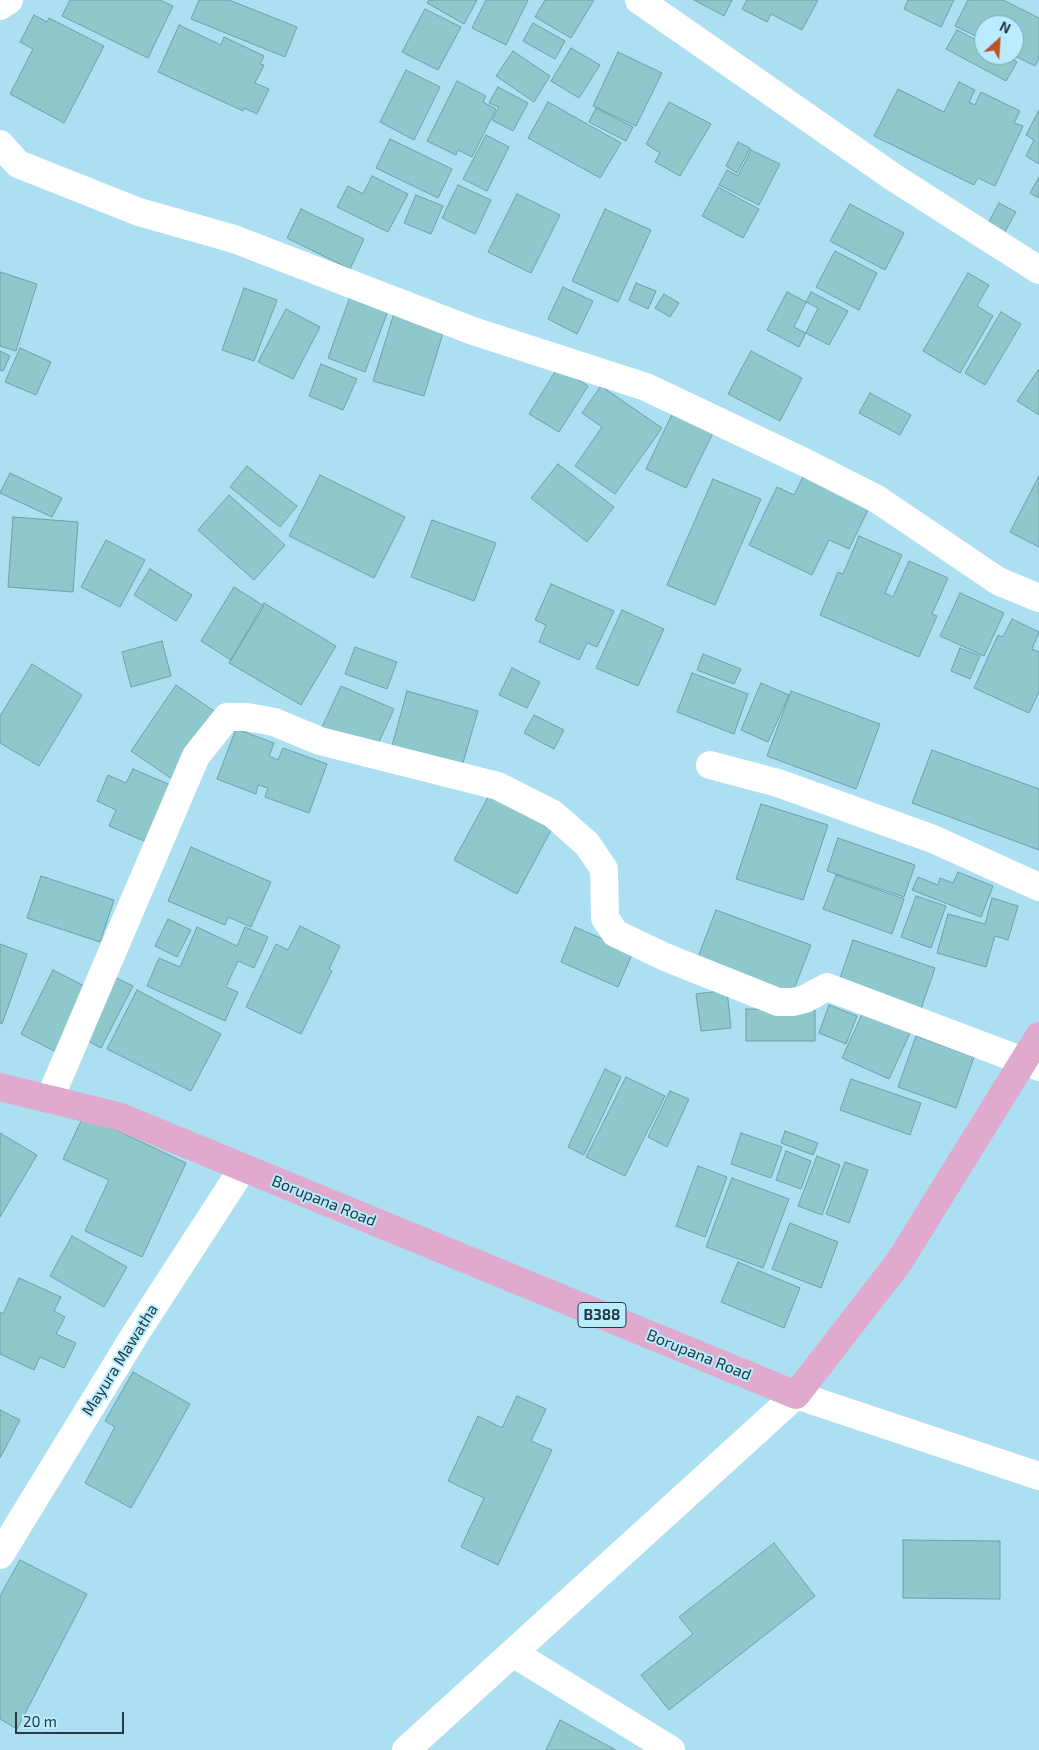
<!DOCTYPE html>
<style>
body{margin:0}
#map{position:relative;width:1039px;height:1750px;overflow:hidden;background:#abdff1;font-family:"Exo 2",sans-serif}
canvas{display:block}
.north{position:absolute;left:974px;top:15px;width:50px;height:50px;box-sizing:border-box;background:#b8ecfe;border:1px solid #7da5b3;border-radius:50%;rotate:26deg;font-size:14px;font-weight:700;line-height:20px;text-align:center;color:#253a42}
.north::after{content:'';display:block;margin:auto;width:18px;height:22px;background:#bb542b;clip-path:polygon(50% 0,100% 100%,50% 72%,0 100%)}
.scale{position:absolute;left:15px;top:1712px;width:109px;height:22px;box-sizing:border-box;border:2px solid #253a42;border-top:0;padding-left:6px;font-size:15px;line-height:18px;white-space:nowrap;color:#253a42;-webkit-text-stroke:4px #b8ecfe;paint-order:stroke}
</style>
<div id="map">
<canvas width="1039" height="1750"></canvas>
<div class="north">N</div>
<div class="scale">20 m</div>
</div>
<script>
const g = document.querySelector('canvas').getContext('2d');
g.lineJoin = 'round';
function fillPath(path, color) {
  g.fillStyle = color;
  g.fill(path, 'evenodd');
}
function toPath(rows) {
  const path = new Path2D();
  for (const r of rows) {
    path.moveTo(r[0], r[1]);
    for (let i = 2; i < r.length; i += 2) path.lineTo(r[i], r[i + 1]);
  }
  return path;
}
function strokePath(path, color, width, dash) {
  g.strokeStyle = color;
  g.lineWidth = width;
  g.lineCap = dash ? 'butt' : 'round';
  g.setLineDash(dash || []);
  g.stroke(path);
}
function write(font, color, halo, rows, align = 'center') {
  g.font = font + ' "Exo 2",sans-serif';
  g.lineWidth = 4;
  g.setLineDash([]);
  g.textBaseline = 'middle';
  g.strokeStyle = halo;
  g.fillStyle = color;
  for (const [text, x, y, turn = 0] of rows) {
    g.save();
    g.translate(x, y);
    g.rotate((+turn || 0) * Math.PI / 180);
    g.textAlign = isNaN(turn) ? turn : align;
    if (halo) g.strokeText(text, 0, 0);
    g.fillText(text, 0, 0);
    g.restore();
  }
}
const building = toPath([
 [70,0,160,0,173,6,148,58,62,16,70,0],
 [199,0,229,0,297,27,285,57,191,19,199,0],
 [429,0,477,0,464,24,427,3,429,0],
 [486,0,528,0,506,45,472,28,486,0],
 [545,0,594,0,571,38,535,17,545,0],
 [694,0,732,0,724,16,694,0],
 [747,0,746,0,818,0,802,30,771,14,767,22,742,9,747,0],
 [908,0,954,0,941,27,904,9,908,0],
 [968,0,1003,0,1039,18,1039,58,1035,66,1013,55,1014,25,984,25,984,40,955,26,968,0],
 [425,9,461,27,438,70,402,52,425,9],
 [34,15,47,22,49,18,104,46,64,123,10,94,33,49,20,42,34,15],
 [533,23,565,41,555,59,523,41,533,23],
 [179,25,221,45,224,37,264,56,260,64,264,65,255,83,269,89,257,114,244,108,243,111,158,72,179,25],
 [957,30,984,44,984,55,1004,55,1017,62,1006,81,946,49,957,30],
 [571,48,600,65,579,98,551,81,571,48],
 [513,51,550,76,534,102,496,76,513,51],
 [618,52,662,73,636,126,593,106,618,52],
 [406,70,440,87,414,140,380,122,406,70],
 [457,81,486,96,483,102,496,109,472,157,458,150,456,155,427,141,457,81],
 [959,82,975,90,969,102,975,105,981,92,1020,111,1014,123,1023,126,995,186,978,178,974,185,874,136,898,89,944,112,959,82],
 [498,87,528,103,513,131,492,120,499,107,489,103,498,87],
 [548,102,621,143,600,178,528,138,548,102],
 [669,102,711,124,680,176,655,162,660,153,646,144,669,102],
 [596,108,633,127,626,141,589,122,596,108],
 [1039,110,1039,164,1026,156,1034,140,1026,135,1039,110],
 [486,135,509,147,487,191,463,179,486,135],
 [390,139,452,169,438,198,376,168,390,139],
 [738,142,750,148,737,173,726,166,738,142],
 [751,150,780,164,759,205,719,185,727,170,738,176,751,150],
 [372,176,408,194,388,232,337,207,348,186,363,194,372,176],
 [1039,177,1039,198,1030,193,1039,177],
 [458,185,491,200,475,234,442,218,458,185],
 [718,187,759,209,743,238,702,216,718,187],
 [517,194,560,215,531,273,488,252,517,194],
 [416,195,443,206,431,234,404,223,416,195],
 [999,203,1016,212,1003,235,986,227,999,203],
 [850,204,904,233,885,270,830,241,850,204],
 [301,209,364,239,350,269,287,238,301,209],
 [605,209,651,230,618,302,572,281,605,209],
 [835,251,877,273,859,310,816,287,835,251],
 [0,272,37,284,16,351,0,346,0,272],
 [968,273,989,285,977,306,993,316,960,373,923,351,968,273],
 [636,283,656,291,648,309,629,300,636,283],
 [563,287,593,301,577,334,548,319,563,287],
 [244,288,277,300,254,361,222,350,244,288],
 [787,292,818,308,799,347,767,330,787,292],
 [811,292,848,311,829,345,794,327,811,292],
 [664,294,679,303,670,317,655,308,664,294],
 [350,297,388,311,365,372,328,358,350,297],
 [286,309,320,327,293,379,258,362,286,309],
 [395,310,445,326,424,396,373,381,395,310],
 [1001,312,1021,324,985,385,965,373,1001,312],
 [20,348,51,362,36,395,5,382,20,348],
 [0,351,10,356,3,371,0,370,0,351],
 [751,351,802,378,780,421,728,394,751,351],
 [321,364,357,379,343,410,309,396,321,364],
 [558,367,588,386,559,432,529,414,558,367],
 [1039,369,1039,415,1017,401,1039,369],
 [601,386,662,428,615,494,575,466,602,427,582,413,601,386],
 [870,393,911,415,900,435,859,413,870,393],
 [673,412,714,431,686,488,646,469,673,412],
 [558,464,614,507,587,542,531,498,558,464],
 [247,466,297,506,280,527,230,487,247,466],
 [10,473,62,498,52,517,0,493,10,473],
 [320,475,405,517,374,578,289,536,320,475],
 [804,475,870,506,849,549,829,540,812,575,749,545,777,487,794,495,804,475],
 [1039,476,1039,547,1010,532,1039,476],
 [713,479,761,499,715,605,667,585,713,479],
 [229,495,285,545,254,580,198,530,229,495],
 [13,517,78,522,73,592,8,587,13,517],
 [432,520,496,543,474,601,411,577,432,520],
 [859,536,902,555,885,593,893,597,909,561,948,578,932,614,937,616,919,657,820,615,838,572,843,574,859,536],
 [106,540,145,560,120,607,81,587,106,540],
 [150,569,192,595,176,621,134,595,150,569],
 [551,584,614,611,597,647,587,643,579,660,539,642,546,625,535,620,551,584],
 [234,587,264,606,231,660,201,641,234,587],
 [960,593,1004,613,984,656,940,636,960,593],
 [264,603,336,646,301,705,229,663,264,603],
 [622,610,664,629,638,686,596,668,622,610],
 [1012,619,1039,632,1032,649,1039,652,1039,692,1029,713,974,688,998,635,1003,637,1012,619],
 [162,641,171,676,131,687,122,652,162,641],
 [355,647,397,662,387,689,345,674,355,647],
 [960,648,980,656,970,679,951,671,960,648],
 [703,654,741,669,734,684,697,670,703,654],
 [32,664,82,695,39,766,0,743,0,716,32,664],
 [512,668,540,682,527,708,499,695,512,668],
 [692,673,748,694,734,734,677,712,692,673],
 [761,683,789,695,768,742,741,730,761,683],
 [176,685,217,713,172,779,131,751,176,685],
 [341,686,394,709,375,751,322,727,341,686],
 [407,691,478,711,462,766,392,746,407,691],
 [791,691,880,724,856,789,767,756,791,691],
 [534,715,564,730,554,749,524,733,534,715],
 [236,729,274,743,269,756,278,760,283,748,327,764,309,813,265,797,268,788,258,785,256,794,217,779,236,729],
 [932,750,1039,789,1039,850,912,803,932,750],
 [133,769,175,787,151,844,109,826,116,810,97,801,108,775,126,783,133,769],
 [493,788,556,821,517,894,454,860,493,788],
 [761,804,828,825,803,900,736,879,761,804],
 [838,838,915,865,904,897,827,871,838,838],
 [191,847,271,882,251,927,228,917,225,925,168,901,191,847],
 [958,872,993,886,981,917,912,890,918,877,938,885,940,878,953,883,958,872],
 [836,875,904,899,892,934,823,909,836,875],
 [41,876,114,900,100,942,27,918,41,876],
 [916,896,946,906,931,948,901,937,916,896],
 [992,898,1018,906,1008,940,995,936,986,967,937,953,948,914,985,924,992,898],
 [716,910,811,945,791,997,696,962,716,910],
 [168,919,191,930,177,957,155,946,168,919],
 [300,926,340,946,329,969,332,971,301,1034,246,1007,276,944,288,950,300,926],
 [197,927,237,946,245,927,268,937,254,968,238,961,226,987,238,992,225,1021,147,986,159,958,180,967,197,927],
 [575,927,633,952,618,987,561,962,575,927],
 [853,940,935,968,921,1009,839,981,853,940],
 [0,944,27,954,2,1024,0,1023,0,944],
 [53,970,92,990,60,1054,21,1034,53,970],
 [112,976,133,986,101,1048,80,1037,112,976],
 [137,990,221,1034,191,1091,107,1049,137,990],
 [727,990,731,1028,701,1031,696,994,727,990],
 [829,1005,857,1016,846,1044,819,1033,829,1005],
 [746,1009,815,1010,815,1041,746,1041,746,1009],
 [863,1012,910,1033,889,1079,842,1058,863,1012],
 [916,1036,974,1057,956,1108,898,1087,916,1036],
 [605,1069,621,1077,584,1155,568,1147,605,1069],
 [626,1077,665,1096,625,1176,586,1157,626,1077],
 [851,1079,921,1103,910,1135,840,1110,851,1079],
 [670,1091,689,1099,667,1147,648,1137,670,1091],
 [84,1115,186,1163,142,1257,85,1231,109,1180,63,1159,84,1115],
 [785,1131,818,1143,813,1155,781,1143,785,1131],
 [0,1133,37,1155,0,1217,0,1133],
 [741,1133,782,1147,771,1178,731,1164,741,1133],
 [786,1151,811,1161,801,1189,776,1180,786,1151],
 [817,1156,840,1165,822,1215,798,1206,817,1156],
 [845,1162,868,1170,849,1223,826,1214,845,1162],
 [698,1166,727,1177,705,1237,676,1226,698,1166],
 [732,1178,789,1199,763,1268,706,1247,732,1178],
 [790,1223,838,1242,821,1288,772,1269,790,1223],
 [72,1236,127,1267,104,1307,50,1276,72,1236],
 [738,1262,800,1288,784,1328,721,1302,738,1262],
 [19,1278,61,1297,54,1311,65,1317,56,1334,76,1343,64,1368,40,1357,34,1370,0,1354,0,1312,3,1314,19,1278],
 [133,1372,190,1404,131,1508,85,1483,115,1427,105,1421,133,1372],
 [517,1396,546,1409,531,1441,552,1450,498,1565,461,1547,484,1498,448,1481,478,1416,502,1428,517,1396],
 [0,1410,20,1420,0,1458,0,1410],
 [903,1540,1000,1541,1000,1599,903,1598,903,1540],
 [774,1543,815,1596,669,1710,641,1675,693,1634,679,1617,774,1543],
 [20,1560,87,1594,17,1729,0,1719,0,1596,20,1560],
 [560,1720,616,1750,546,1750,560,1720]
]);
const minor = toPath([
 [639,0,893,177,1039,270],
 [0,6,9,0],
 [0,144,18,164,139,212,234,239,473,331,646,387,806,463,877,499,998,581,1039,598],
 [710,765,778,783,933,839,1039,887],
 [50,1098,196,756,227,717,247,717,274,722,320,741,498,786,553,814,587,844,604,869,605,918,615,933,665,957,778,1002,793,1002,805,999,827,987,1039,1067],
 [0,1555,136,1333,243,1168],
 [513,1653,671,1750],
 [406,1750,796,1395,1039,1476]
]);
const major = toPath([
 [0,1087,118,1116,796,1395,899,1262,1039,1036]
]);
const shields = [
 [602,1315,48]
];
const shieldNames = [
 ["B388",602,1315]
];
const streetNames = [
 ["Borupana Road",324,1201,22],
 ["Borupana Road",699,1355,22],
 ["Mayura Mawatha",120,1360,-58]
];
fillPath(building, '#8fc8cc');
strokePath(building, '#6aa2a6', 1);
strokePath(minor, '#fff', 28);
strokePath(major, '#dfaacd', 28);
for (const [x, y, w] of shields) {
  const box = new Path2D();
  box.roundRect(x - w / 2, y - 12.5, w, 25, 4);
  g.fillStyle = '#b8ecfe';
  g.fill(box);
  strokePath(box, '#253a42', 1);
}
write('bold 15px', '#253a42', null, shieldNames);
write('16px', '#253a42', '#b8ecfe', streetNames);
</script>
